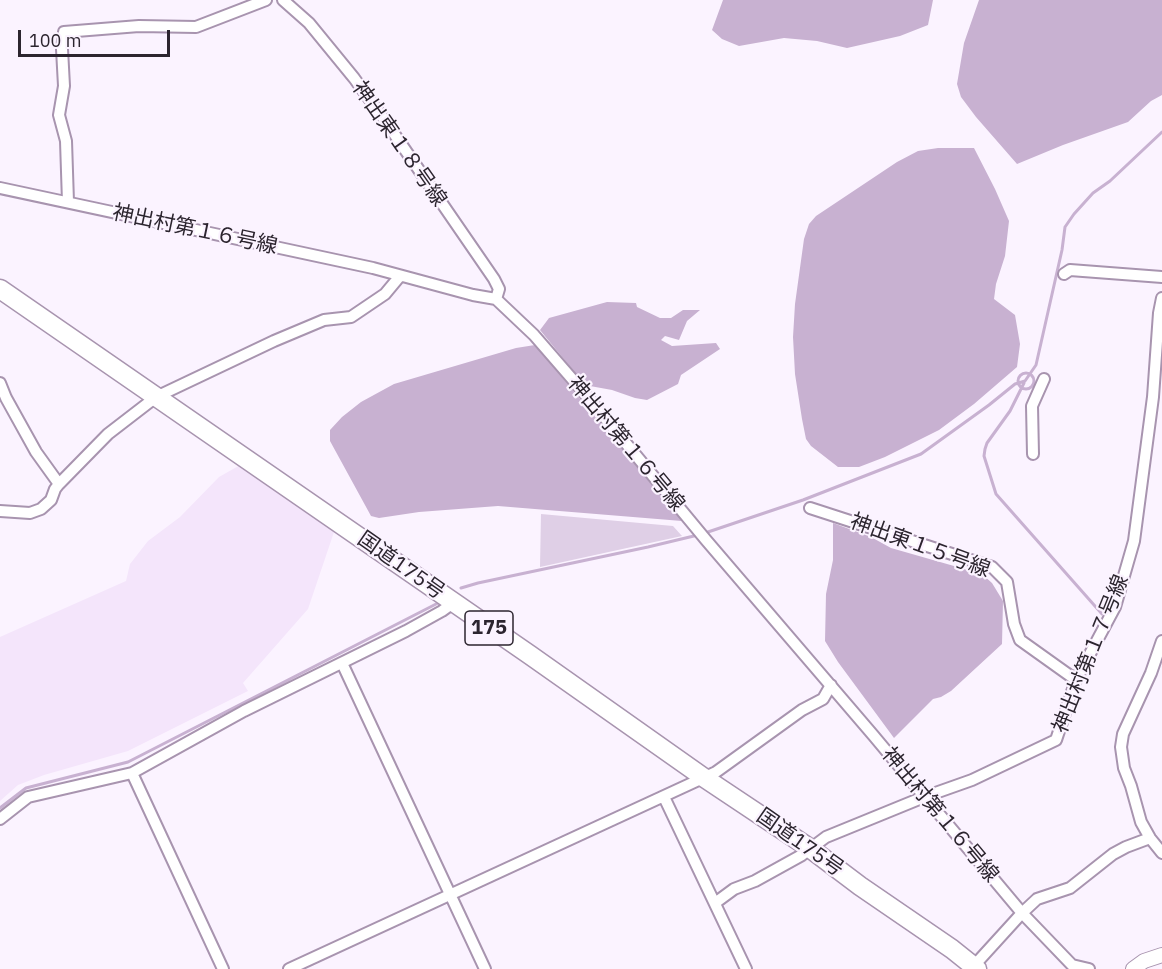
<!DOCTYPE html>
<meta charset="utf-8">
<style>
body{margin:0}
#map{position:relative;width:1162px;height:969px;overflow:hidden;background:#fbf3ff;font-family:"IBM Plex Sans",sans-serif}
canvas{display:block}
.scale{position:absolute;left:18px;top:30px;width:152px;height:27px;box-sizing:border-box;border:3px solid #2c252f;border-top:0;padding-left:8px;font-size:18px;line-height:21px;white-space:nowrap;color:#2c252f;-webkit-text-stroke:4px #fbf3ff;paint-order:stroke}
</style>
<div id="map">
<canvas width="1162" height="969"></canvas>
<div class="scale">100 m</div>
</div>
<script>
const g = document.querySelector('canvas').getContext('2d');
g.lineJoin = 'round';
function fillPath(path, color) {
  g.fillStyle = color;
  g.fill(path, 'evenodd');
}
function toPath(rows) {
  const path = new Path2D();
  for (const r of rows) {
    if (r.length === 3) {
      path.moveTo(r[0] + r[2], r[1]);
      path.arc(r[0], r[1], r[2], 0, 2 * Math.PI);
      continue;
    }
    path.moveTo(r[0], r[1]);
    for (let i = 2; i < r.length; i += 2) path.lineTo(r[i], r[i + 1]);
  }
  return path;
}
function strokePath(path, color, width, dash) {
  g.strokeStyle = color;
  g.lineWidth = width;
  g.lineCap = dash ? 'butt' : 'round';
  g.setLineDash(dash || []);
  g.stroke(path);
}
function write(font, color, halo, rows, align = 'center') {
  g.font = font + ' "IBM Plex Sans","Noto Sans JP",sans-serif';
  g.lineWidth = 4.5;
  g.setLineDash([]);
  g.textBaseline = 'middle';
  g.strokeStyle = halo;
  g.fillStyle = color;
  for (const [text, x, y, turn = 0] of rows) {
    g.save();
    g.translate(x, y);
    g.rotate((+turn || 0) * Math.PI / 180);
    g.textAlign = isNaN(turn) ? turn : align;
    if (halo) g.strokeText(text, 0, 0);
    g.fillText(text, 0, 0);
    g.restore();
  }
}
const built = toPath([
 [242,464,335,529,308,609,243,683,248,691,128,751,44,775,18,785,0,801,0,637,126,581,130,564,148,541,180,517,219,477]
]);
const green = toPath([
 [541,514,673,526,682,536,540,567]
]);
const water = toPath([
 [723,0,933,0,928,25,900,36,847,48,817,41,784,38,739,46,722,39,712,30],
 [979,0,1162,0,1162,95,1151,101,1128,122,1063,145,1017,164,976,117,961,97,957,84,964,43],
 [938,148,974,148,995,189,1009,221,1005,256,996,284,994,299,1015,315,1020,344,1017,367,974,404,939,430,885,457,859,467,838,467,811,446,806,439,802,419,795,374,793,337,795,304,804,239,809,224,816,216,897,162,918,151],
 [607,302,636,303,637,307,660,318,671,318,683,310,700,310,687,321,679,340,665,336,661,340,672,346,716,343,720,349,681,375,678,384,647,400,635,398,612,390,590,386,580,379,540,330,549,318],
 [535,345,682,521,498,506,419,512,379,518,371,516,330,441,330,430,342,417,361,402,394,384,516,348],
 [833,523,871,537,891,548,982,574,992,583,1003,601,1002,644,951,691,941,697,933,699,894,738,838,662,825,641,826,594,833,560]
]);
const stream = toPath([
 [1026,381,8],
 [1024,383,1010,411,987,443,985,449,984,456,996,494,1102,614],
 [705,533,803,500,921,454,989,405,1015,384,1025,381,1036,365,1062,250,1065,227,1074,214,1093,193,1110,181,1162,132],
 [461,588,478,583,648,547,698,535],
 [0,808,26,788,128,762,440,602]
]);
const minor = toPath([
 [283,0,309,23,354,78,386,122,494,279,499,289,496,299],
 [0,188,373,268,473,295,496,299,534,335,586,395,706,540,873,735,1022,913,1072,965,1089,969],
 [68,202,66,141,59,115,64,86,62,49,64,32,139,26,196,27,266,0],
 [1064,274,1070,270,1162,277],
 [0,383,6,398,36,452,59,484],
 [1033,454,1032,406,1044,379],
 [810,508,992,567,1007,582,1014,624,1020,640,1076,680],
 [0,511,30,513,41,509,51,500,55,489,59,484,108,434,156,397,274,341,324,320,351,317,385,294,400,276],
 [1162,641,1151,673,1123,734,1121,747,1124,768,1131,786,1141,822,1150,838,1162,853],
 [342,663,485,969],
 [132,773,223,969],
 [664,797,746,969],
 [0,819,28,797,132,773,244,711,406,631,442,611,453,603],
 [715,903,734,889,755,881,802,855,826,837,924,797,972,780,1056,740,1076,680,1115,607,1134,541,1153,397,1159,313,1162,298],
 [289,969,716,772,802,710,823,699,831,685],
 [971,969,1022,913,1037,899,1070,888,1113,854,1126,847,1150,838]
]);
const tertiary = toPath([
 [1133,969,1144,961,1162,955]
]);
const trunk = toPath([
 [0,289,530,655,703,777,811,849,860,886,952,949,977,969]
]);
const shields = [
 [489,628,48]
];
const shieldNames = [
 ["175",489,628]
];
const streetNames = [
 ["神出東１８号線",399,144,55],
 ["神出村第１６号線",195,230,12],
 ["神出村第１６号線",626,444,50],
 ["神出東１５号線",920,546,20],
 ["国道175号",401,566,35],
 ["神出村第１７号線",1091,654,-68],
 ["神出村第１６号線",940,815,50],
 ["国道175号",800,843,35]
];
fillPath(built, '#f4e5fb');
fillPath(green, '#dfcfe6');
fillPath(water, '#c8b1d1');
strokePath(stream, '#c8b1d1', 3);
strokePath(minor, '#a894af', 14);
strokePath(tertiary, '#a894af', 16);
strokePath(trunk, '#a894af', 21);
strokePath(minor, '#fff', 10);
strokePath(tertiary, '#fff', 14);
strokePath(trunk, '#fff', 18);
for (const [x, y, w] of shields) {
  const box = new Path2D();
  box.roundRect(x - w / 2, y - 17, w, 34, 4.5);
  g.fillStyle = '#fbf3ff';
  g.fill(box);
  strokePath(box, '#2c252f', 1.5);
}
write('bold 20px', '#2c252f', null, shieldNames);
write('21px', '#2c252f', '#fbf3ff', streetNames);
</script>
